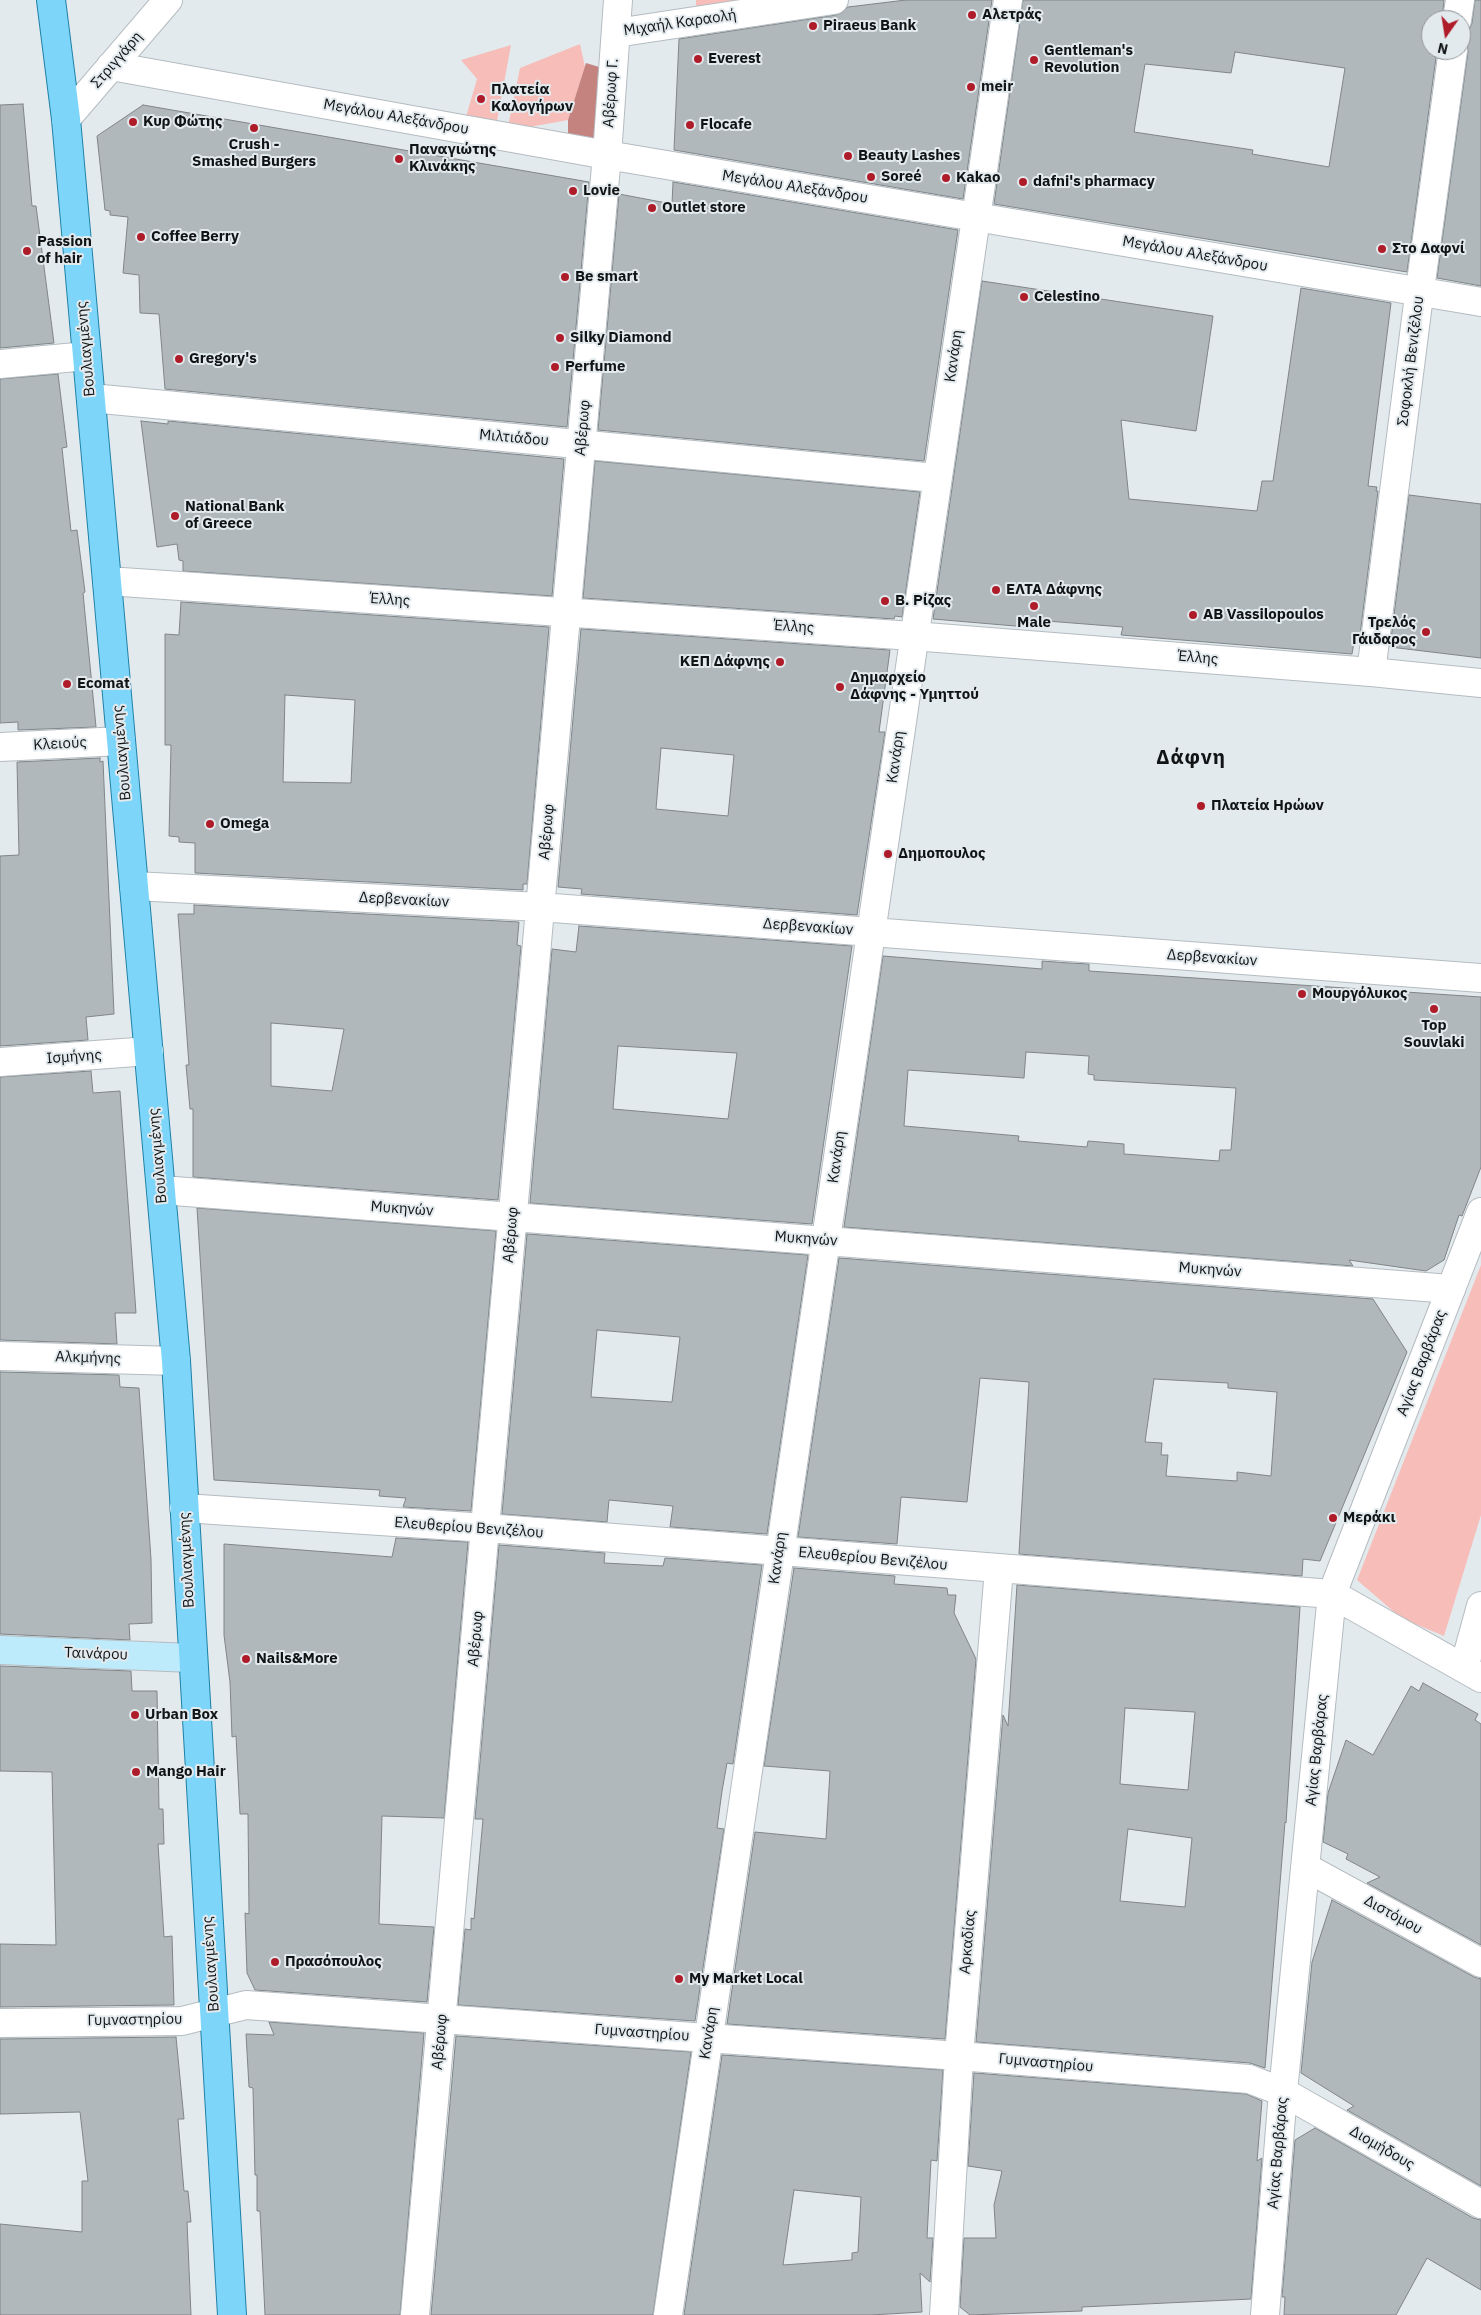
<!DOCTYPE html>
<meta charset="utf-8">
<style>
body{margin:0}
#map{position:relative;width:1481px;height:2315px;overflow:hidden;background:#e3eaee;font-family:"IBM Plex Sans",sans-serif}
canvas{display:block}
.north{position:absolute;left:1421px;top:10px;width:50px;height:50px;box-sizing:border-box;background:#e3eaee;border:1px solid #8f9497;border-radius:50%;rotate:193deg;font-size:14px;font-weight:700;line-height:20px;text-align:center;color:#111415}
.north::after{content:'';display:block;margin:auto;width:18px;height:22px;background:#af1c29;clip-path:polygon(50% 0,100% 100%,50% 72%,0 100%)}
</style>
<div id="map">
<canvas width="1481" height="2315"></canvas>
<div class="north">N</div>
</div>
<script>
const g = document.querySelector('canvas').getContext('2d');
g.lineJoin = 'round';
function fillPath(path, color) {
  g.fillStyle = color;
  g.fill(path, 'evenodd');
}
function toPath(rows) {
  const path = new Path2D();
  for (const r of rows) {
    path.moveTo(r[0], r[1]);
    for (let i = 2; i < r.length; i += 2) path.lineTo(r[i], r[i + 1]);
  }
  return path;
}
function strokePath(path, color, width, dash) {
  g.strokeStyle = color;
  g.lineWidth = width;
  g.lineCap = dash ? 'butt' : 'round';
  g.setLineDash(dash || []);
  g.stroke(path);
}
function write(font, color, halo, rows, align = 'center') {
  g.font = font + ' "IBM Plex Sans",sans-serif';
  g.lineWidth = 4;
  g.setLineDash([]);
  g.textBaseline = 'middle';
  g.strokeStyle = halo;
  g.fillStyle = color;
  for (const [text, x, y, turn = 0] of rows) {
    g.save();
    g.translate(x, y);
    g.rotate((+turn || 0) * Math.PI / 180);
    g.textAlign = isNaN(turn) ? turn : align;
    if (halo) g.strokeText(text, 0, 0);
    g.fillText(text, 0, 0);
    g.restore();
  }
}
const green = toPath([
 [696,0,742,0,696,7],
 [580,44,585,67,568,120,507,131,520,68],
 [511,45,495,132,463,127,477,79,461,60],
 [1481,1265,1481,1515,1444,1636,1401,1618,1357,1580]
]);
const water = toPath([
 [586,63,599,67,597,85,602,89,597,146,568,141,568,120]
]);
const building = toPath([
 [906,0,992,0,963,199,674,150,679,39,836,15,843,12,848,7,906,0],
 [1023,0,1444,0,1442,20,1431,20,1431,50,1437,50,1407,272,994,204,1023,0],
 [1235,52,1345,68,1329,167,1252,154,1253,150,1134,132,1145,64,1231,73,1235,52],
 [1475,0,1481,0,1481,286,1437,278,1468,52,1467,44,1461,35,1469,30,1472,23,1475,0],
 [23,104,32,206,36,206,54,343,0,348,0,105,23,104],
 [143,105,589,182,567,427,165,389,159,314,140,313,139,275,123,273,128,217,110,215,110,211,105,210,97,136,143,105],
 [673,182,958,230,924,461,598,430,619,194,672,204,673,182],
 [982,281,1213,316,1196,431,1121,420,1129,499,1257,511,1262,481,1273,481,1301,288,1391,303,1368,486,1377,487,1376,491,1378,491,1359,643,1354,642,1352,654,1121,635,1123,627,1047,621,1047,625,1027,623,1027,627,933,619,982,281],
 [58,374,67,447,62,448,71,531,77,530,85,592,83,593,96,727,18,730,18,722,0,723,0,379,58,374],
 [141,421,168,424,168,421,564,459,552,596,183,571,183,561,179,560,177,544,157,547,141,421],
 [595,461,920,492,902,617,895,616,894,619,583,598,595,461],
 [1409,495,1481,504,1481,658,1390,647,1409,495],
 [181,602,549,627,527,884,523,884,523,890,195,873,195,843,179,842,179,837,169,836,171,745,165,745,165,634,179,635,181,602],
 [285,695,355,700,351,783,283,782,285,695],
 [581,629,890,650,879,732,885,732,857,915,581,894,582,889,558,887,581,629],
 [661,748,734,755,728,816,656,809,661,748],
 [100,758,100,762,103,761,114,1014,86,1017,88,1040,0,1046,0,856,19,855,17,762,100,758],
 [194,905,519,922,517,945,521,946,498,1200,193,1177,193,1109,190,1109,186,1065,189,1065,178,914,194,914,194,905],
 [271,1023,344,1029,332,1091,271,1086,271,1023],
 [579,926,852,946,812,1224,530,1203,552,949,576,952,579,926],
 [618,1046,737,1053,728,1119,613,1109,618,1046],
 [883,956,1042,969,1042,961,1069,963,1089,964,1089,971,1481,997,1481,1167,1462,1216,1459,1215,1444,1260,1426,1271,1349,1260,1353,1266,844,1227,883,956],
 [1026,1052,1089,1056,1088,1074,1094,1075,1094,1080,1236,1088,1231,1150,1220,1150,1219,1161,1124,1154,1124,1144,1088,1141,1087,1147,1018,1141,1019,1136,904,1126,908,1070,1024,1078,1026,1052],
 [91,1071,93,1093,120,1091,136,1313,115,1313,117,1344,0,1340,0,1077,91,1071],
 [197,1208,496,1231,471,1511,403,1507,406,1498,379,1496,380,1490,214,1480,197,1208],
 [527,1234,808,1255,767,1534,670,1527,673,1506,609,1500,607,1522,502,1514,527,1234],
 [597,1330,680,1337,672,1402,591,1397,597,1330],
 [839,1258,1373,1299,1407,1352,1320,1561,1303,1559,1302,1576,1019,1554,1029,1382,980,1378,967,1502,901,1497,897,1544,798,1537,839,1258],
 [1154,1379,1228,1383,1228,1388,1277,1392,1271,1476,1237,1472,1237,1481,1166,1476,1168,1455,1161,1455,1162,1443,1145,1442,1154,1379],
 [0,1372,119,1375,120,1387,139,1388,151,1559,152,1623,129,1624,130,1640,0,1634,0,1372],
 [396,1538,468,1542,444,1818,382,1816,379,1924,434,1927,427,2002,255,1990,247,1973,245,1913,249,1914,248,1814,240,1814,236,1736,232,1737,230,1682,224,1635,224,1544,392,1557,396,1538],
 [499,1545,605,1553,604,1563,663,1566,665,1558,762,1565,733,1764,727,1763,722,1791,717,1828,724,1829,695,2021,458,2005,465,1929,471,1930,471,1918,474,1919,483,1819,475,1819,499,1545],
 [794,1568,895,1576,894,1584,947,1588,948,1595,956,1595,954,1613,976,1659,945,2039,727,2024,755,1832,826,1839,830,1771,764,1766,794,1568],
 [1017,1585,1300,1607,1286,1823,1285,1822,1265,2068,1250,2063,976,2042,1003,1715,1008,1726,1017,1585],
 [1125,1708,1195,1712,1188,1790,1120,1784,1125,1708],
 [1128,1829,1192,1838,1185,1907,1120,1901,1128,1829],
 [0,1666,131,1671,132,1691,157,1691,159,1809,163,1809,164,1844,158,1844,164,1937,172,1936,174,2005,0,2007,0,1944,56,1945,52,1772,0,1771,0,1666],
 [1423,1683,1478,1714,1475,1720,1481,1724,1481,1945,1367,1883,1380,1877,1346,1859,1348,1854,1323,1842,1328,1793,1346,1740,1373,1755,1411,1686,1419,1691,1423,1683],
 [1332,1900,1474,1977,1481,1979,1481,2186,1347,2110,1354,2106,1301,2073,1312,1962,1332,1900],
 [269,2022,424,2033,400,2315,265,2315,260,2211,257,2211,257,2175,255,2175,253,2088,249,2087,246,2034,274,2035,269,2022],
 [456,2036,691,2052,653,2315,431,2315,456,2036],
 [176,2037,184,2119,178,2119,181,2156,184,2191,188,2191,191,2222,187,2222,191,2315,0,2315,0,2224,82,2232,82,2181,88,2181,80,2112,0,2114,0,2039,176,2037],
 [722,2055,943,2070,937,2161,931,2160,927,2238,933,2238,930,2282,920,2273,922,2312,871,2315,684,2315,722,2055],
 [794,2190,861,2197,858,2252,852,2253,852,2260,783,2265,794,2190],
 [974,2073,1246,2094,1262,2101,1257,2161,1262,2158,1251,2299,1082,2307,1082,2311,970,2315,960,2307,964,2238,996,2238,994,2205,1002,2171,968,2166,974,2073],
 [1315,2128,1473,2218,1481,2220,1481,2290,1427,2258,1396,2315,1284,2315,1285,2297,1282,2297,1295,2140,1315,2128]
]);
const pedestrian = toPath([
 [616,33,834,0],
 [111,66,607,155,618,0],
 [913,636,1371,672,1481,683],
 [1332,1594,1481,1212]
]);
const minor = toPath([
 [1457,20,1460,0],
 [0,364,87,356],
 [91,398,936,478],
 [107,581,913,636],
 [1371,672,1417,311,1453,50],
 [0,747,121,741],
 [134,886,540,907,1481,978],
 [0,1062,149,1051],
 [161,1190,1451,1289],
 [0,1356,176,1361],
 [184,1508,486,1528,1332,1594,1481,1678],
 [1464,1668,1481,1606],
 [1305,1867,1481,1963],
 [0,2023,182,2021,246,2005,959,2056,1249,2079,1283,2092,1481,2204],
 [415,2315,607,155,1481,302],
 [668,2315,1008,0],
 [944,2315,959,2056,999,1569],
 [1265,2315,1283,2092,1332,1594]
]);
const tertiary = toPath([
 [66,119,168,0]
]);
const secondary = toPath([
 [0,1650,192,1658]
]);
const primary = toPath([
 [51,0,66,119,176,1361,232,2315]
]);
const markers = [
 [972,15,5,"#af1c29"],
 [813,26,5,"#af1c29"],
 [698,59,5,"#af1c29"],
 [1034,60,5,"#af1c29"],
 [971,87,5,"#af1c29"],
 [481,99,5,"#af1c29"],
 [133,122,5,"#af1c29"],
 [690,125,5,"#af1c29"],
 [254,128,5,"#af1c29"],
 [848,156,5,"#af1c29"],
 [399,159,5,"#af1c29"],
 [871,177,5,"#af1c29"],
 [946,178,5,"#af1c29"],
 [1023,182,5,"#af1c29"],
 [573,191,5,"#af1c29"],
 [652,208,5,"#af1c29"],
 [141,237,5,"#af1c29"],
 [1382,249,5,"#af1c29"],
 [27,251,5,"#af1c29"],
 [565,277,5,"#af1c29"],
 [1024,297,5,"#af1c29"],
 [560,338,5,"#af1c29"],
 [179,359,5,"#af1c29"],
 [555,367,5,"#af1c29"],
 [175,516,5,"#af1c29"],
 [996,590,5,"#af1c29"],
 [885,601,5,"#af1c29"],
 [1034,606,5,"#af1c29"],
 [1193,615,5,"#af1c29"],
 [1426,632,5,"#af1c29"],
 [780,662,5,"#af1c29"],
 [67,684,5,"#af1c29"],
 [840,687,5,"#af1c29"],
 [1201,806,5,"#af1c29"],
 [210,824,5,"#af1c29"],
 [888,854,5,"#af1c29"],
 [1302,994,5,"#af1c29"],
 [1434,1009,5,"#af1c29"],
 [1333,1518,5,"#af1c29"],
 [246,1659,5,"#af1c29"],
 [135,1715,5,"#af1c29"],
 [136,1772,5,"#af1c29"],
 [275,1962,5,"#af1c29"],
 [679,1979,5,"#af1c29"]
];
const poiNames = [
 ["Αλετράς",982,15],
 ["Piraeus Bank",823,26],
 ["Gentleman's",1044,51],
 ["Revolution",1044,68],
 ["Everest",708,59],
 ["meir",981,87],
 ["Πλατεία",491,90],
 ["Καλογήρων",491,107],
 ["Κυρ Φώτης",143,122],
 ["Flocafe",700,125],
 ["Crush -",254,145,"center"],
 ["Smashed Burgers",254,162,"center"],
 ["Παναγιώτης",409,150],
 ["Κλινάκης",409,167],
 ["Beauty Lashes",858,156],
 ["Soreé",881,177],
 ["Kakao",956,178],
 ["dafni's pharmacy",1033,182],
 ["Lovie",583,191],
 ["Outlet store",662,208],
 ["Coffee Berry",151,237],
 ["Passion",37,242],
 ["of hair",37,259],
 ["Στο Δαφνί",1392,249],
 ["Be smart",575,277],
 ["Celestino",1034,297],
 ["Silky Diamond",570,338],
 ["Gregory's",189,359],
 ["Perfume",565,367],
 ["National Bank",185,507],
 ["of Greece",185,524],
 ["ΕΛΤΑ Δάφνης",1006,590],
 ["Β. Ρίζας",895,601],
 ["AB Vassilopoulos",1203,615],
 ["Male",1034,623,"center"],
 ["Τρελός",1416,623,"right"],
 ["Γάιδαρος",1416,640,"right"],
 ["ΚΕΠ Δάφνης",770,662,"right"],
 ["Δημαρχείο",850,678],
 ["Δάφνης - Υμηττού",850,695],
 ["Ecomat",77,684],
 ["Πλατεία Ηρώων",1211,806],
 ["Omega",220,824],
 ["Δημοπουλος",898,854],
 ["Μουργόλυκος",1312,994],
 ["Top",1434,1026,"center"],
 ["Souvlaki",1434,1043,"center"],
 ["Μεράκι",1343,1518],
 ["Nails&More",256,1659],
 ["Urban Box",145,1715],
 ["Mango Hair",146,1772],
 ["Πρασόπουλος",285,1962],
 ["My Market Local",689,1979]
];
const streetNames = [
 ["Μιχαήλ Καραολή",680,23,-8],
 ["Στριγγάρη",117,60,-49],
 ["Αβέρωφ Γ.",611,93,-86],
 ["Μεγάλου Αλεξάνδρου",396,117,10],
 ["Μεγάλου Αλεξάνδρου",795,187,9],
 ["Μεγάλου Αλεξάνδρου",1195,254,10],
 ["Βουλιαγμένης",86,349,-95],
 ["Κανάρη",954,356,-82],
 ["Σοφοκλή Βενιζέλου",1411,361,-83],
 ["Αβέρωφ",583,428,-85],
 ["Μιλτιάδου",514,438,5],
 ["Έλλης",390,600,4],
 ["Έλλης",794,627,4],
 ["Έλλης",1198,658,5],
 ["Κλειούς",60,744,-3],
 ["Βουλιαγμένης",122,753,-95],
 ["Κανάρη",896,757,-82],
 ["Αβέρωφ",547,832,-85],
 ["Δερβενακίων",404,900,3],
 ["Δερβενακίων",808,927,4],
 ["Δερβενακίων",1212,958,4],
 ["Ισμήνης",74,1057,-4],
 ["Βουλιαγμένης",158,1156,-95],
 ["Κανάρη",837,1157,-82],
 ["Μυκηνών",402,1209,4],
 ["Αβέρωφ",511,1235,-85],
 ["Μυκηνών",806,1239,4],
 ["Μυκηνών",1210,1270,4],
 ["Αλκμήνης",88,1358,2],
 ["Αγίας Βαρβάρας",1422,1363,-69],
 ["Ελευθερίου Βενιζέλου",469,1528,4],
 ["Κανάρη",778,1558,-82],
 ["Ελευθερίου Βενιζέλου",873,1559,5],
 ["Βουλιαγμένης",187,1560,-93],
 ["Αβέρωφ",476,1639,-85],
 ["Ταινάρου",96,1654,2],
 ["Αγίας Βαρβάρας",1317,1750,-84],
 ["Διστόμου",1393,1915,29],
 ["Αρκαδίας",968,1942,-85],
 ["Βουλιαγμένης",211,1964,-94],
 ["Γυμναστηρίου",135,2020,-1],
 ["Γυμναστηρίου",642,2033,4],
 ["Κανάρη",709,2033,-81],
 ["Αβέρωφ",440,2042,-85],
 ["Γυμναστηρίου",1046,2063,5],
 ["Διομήδους",1382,2148,30],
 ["Αγίας Βαρβάρας",1278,2153,-85]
];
const districtNames = [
 ["Δάφνη",1191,758]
];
fillPath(green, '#f7bdb9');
fillPath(water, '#c4837f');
fillPath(building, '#b1b8bb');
strokePath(building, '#7f8588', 1);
strokePath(pedestrian, '#b5bcc0', 30);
strokePath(minor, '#b5bcc0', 30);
strokePath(tertiary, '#b5bcc0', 30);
strokePath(secondary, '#b5bcc0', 30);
strokePath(primary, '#1f81a7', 30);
strokePath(pedestrian, '#fff', 28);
strokePath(minor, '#fff', 28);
strokePath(tertiary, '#fff', 28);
strokePath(secondary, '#beebfc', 28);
strokePath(primary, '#7dd6f9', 28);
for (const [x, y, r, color] of markers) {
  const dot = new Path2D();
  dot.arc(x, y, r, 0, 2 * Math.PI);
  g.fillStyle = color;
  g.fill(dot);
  strokePath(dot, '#e3eaee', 2);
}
write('bold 15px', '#111415', '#e3eaee', poiNames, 'left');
write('15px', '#111415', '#e3eaee', streetNames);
g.letterSpacing = '1px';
write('bold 20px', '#111415', '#e3eaee', districtNames);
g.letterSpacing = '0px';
</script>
